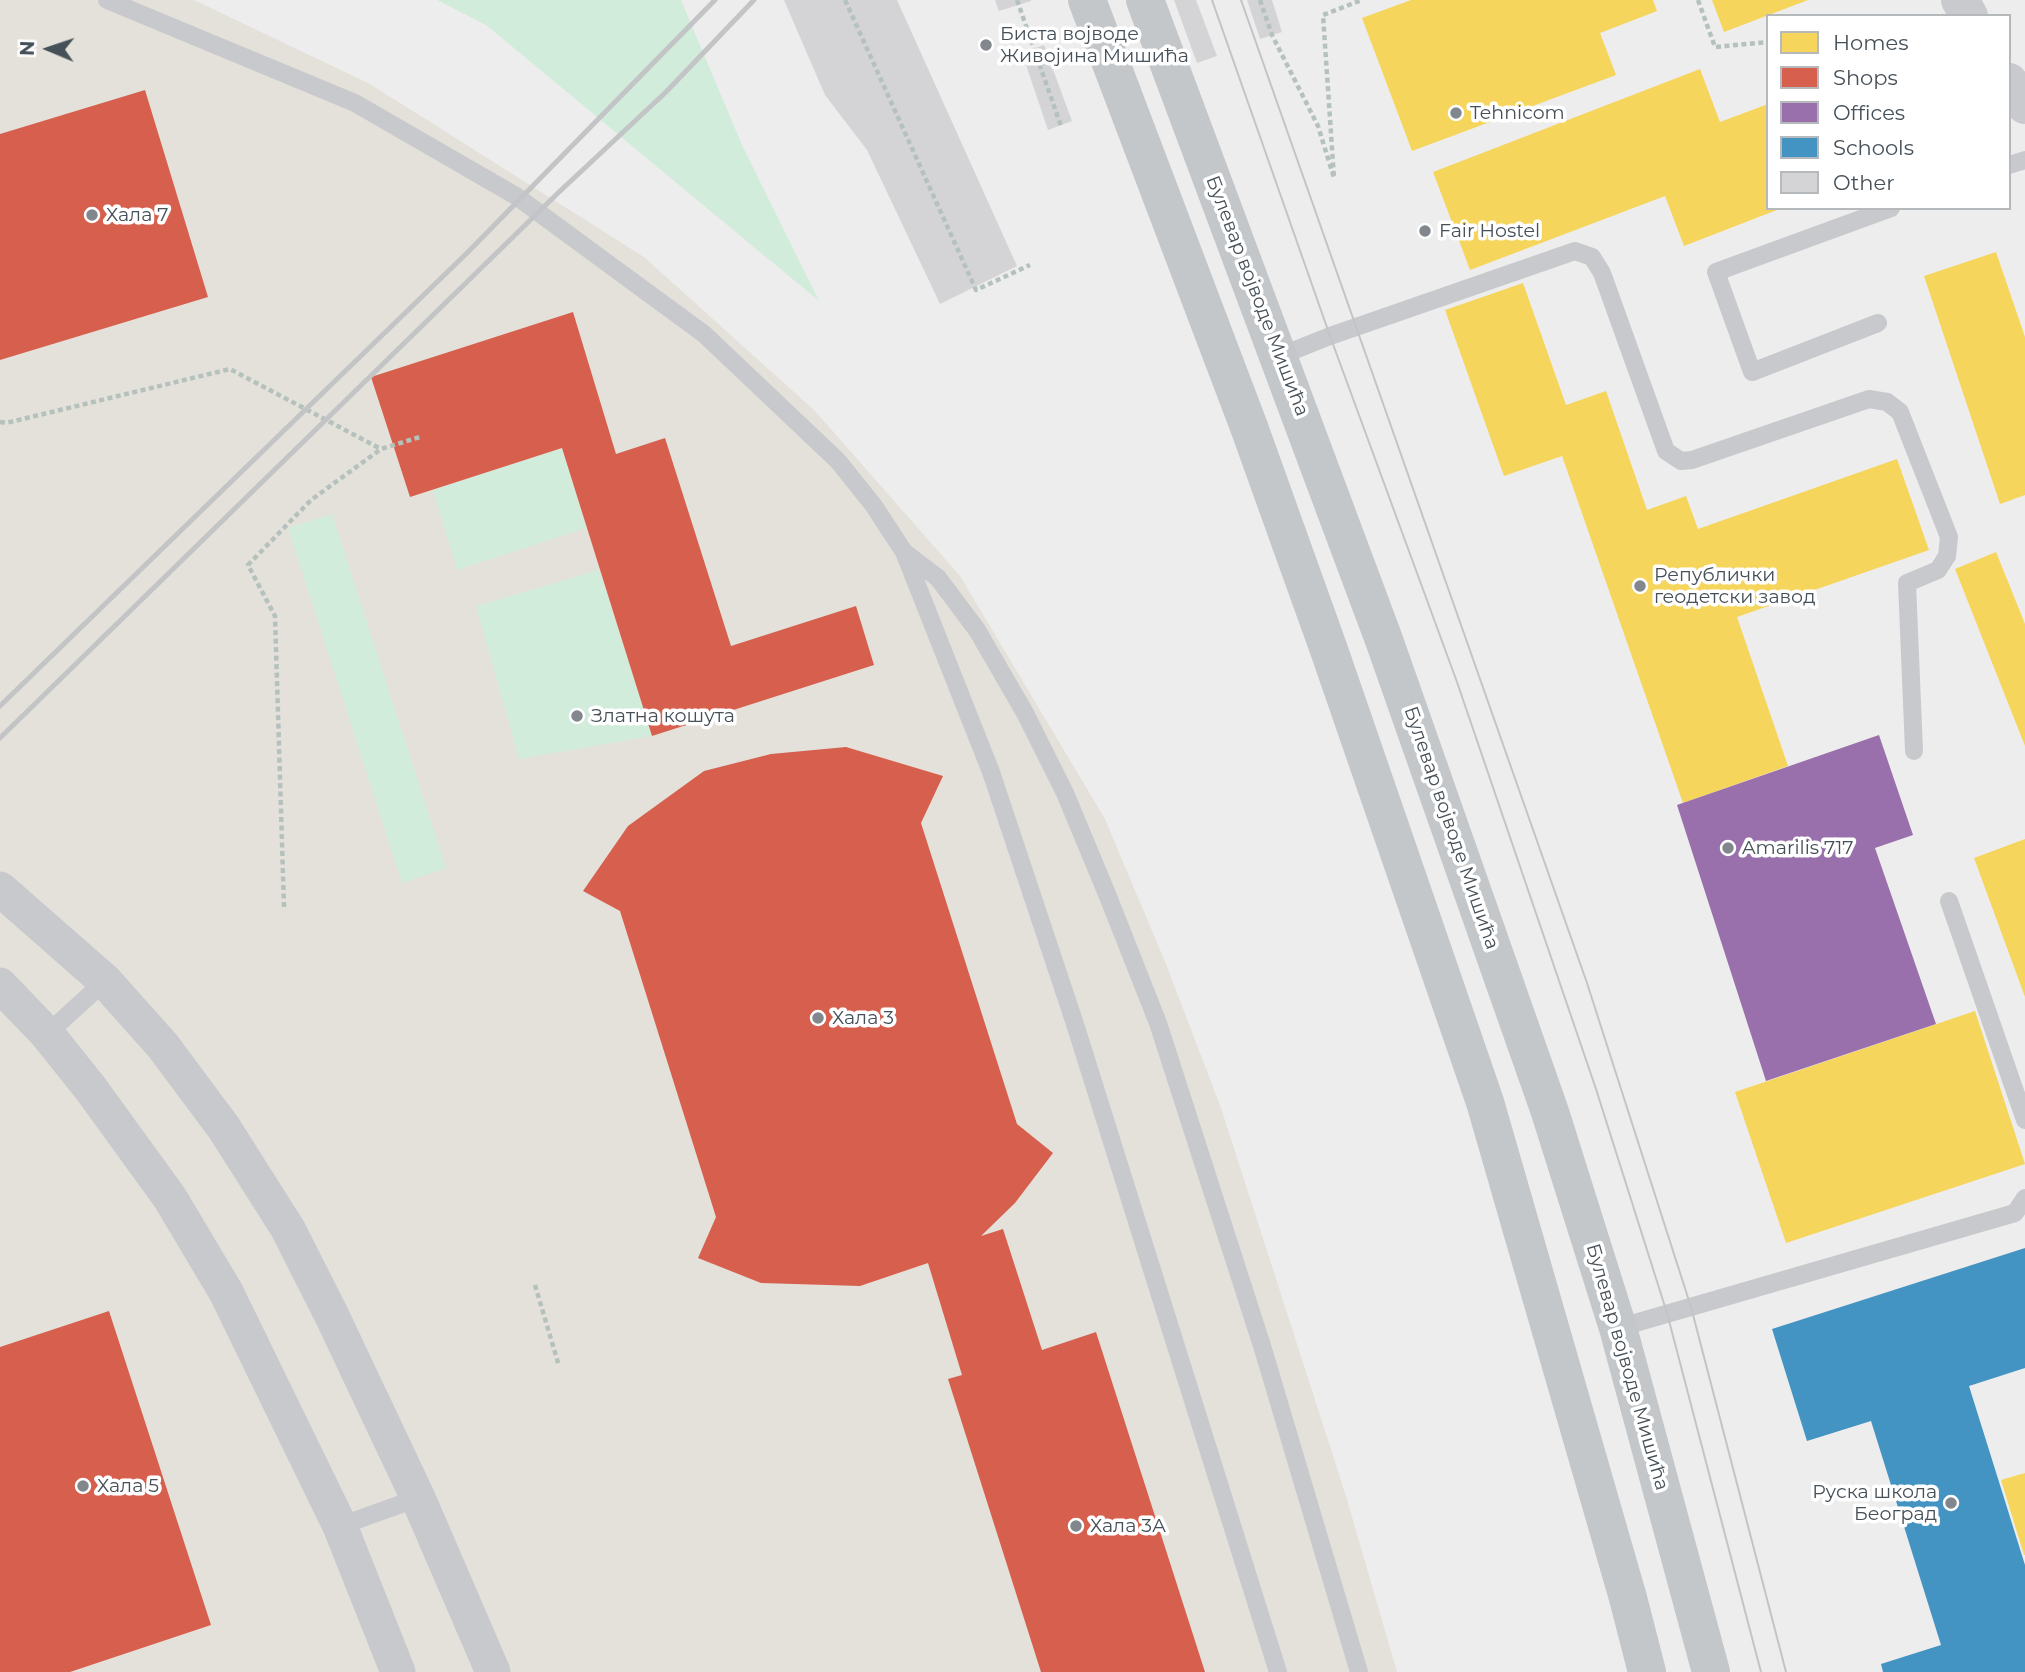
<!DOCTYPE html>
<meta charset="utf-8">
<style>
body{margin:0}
#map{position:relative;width:2025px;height:1672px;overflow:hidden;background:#eeeded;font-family:Montserrat,sans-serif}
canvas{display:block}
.legend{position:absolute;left:1766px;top:14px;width:245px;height:196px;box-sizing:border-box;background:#fff;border:2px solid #b5b9bc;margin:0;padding:9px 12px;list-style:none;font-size:21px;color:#465058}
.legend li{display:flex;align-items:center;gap:14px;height:35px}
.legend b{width:35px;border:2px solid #b5b9bc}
.north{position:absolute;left:14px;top:14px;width:70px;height:70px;-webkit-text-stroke:5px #fff;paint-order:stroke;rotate:272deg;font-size:19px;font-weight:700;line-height:28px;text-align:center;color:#465058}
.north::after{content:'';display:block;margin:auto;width:24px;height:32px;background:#465058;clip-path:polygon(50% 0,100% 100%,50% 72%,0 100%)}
</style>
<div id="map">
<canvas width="2025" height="1672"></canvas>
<ul class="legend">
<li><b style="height:19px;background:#f6d55c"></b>Homes</li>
<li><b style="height:19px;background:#d6604d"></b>Shops</li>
<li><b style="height:19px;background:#9970ab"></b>Offices</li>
<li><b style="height:19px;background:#4393c3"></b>Schools</li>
<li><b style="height:19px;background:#d4d4d6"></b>Other</li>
</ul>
<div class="north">N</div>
</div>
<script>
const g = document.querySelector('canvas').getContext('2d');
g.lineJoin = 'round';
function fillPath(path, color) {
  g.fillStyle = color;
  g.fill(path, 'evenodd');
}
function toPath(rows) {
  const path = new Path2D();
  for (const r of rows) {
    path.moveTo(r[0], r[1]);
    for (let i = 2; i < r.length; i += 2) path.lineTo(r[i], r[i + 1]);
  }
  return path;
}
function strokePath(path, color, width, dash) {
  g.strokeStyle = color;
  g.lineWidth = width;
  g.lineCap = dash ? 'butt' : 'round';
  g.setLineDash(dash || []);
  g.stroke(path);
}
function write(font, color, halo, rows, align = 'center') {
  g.font = font + ' Montserrat,sans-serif';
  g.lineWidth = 7;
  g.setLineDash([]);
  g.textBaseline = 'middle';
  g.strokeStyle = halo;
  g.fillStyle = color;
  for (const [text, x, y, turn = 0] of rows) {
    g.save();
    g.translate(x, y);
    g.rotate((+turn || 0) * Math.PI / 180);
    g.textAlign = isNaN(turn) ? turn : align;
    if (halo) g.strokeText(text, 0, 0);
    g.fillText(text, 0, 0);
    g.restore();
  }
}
const commercial = toPath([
 [0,0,194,0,370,84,644,257,815,411,960,576,1105,819,1166,964,1221,1108,1346,1496,1397,1672,0,1672]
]);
const green = toPath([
 [437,0,681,0,742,145,819,301,486,25],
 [562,448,586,528,457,570,433,490],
 [332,514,446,868,402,883,288,528],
 [599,570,652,736,519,759,476,606]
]);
const homes = toPath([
 [1411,0,1653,0,1657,11,1600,33,1616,75,1412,151,1362,18],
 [1712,0,1808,0,1724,32],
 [1700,69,1720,122,1768,104,1768,208,1782,208,1684,246,1665,196,1470,270,1433,172],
 [1996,252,2025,337,2025,495,2000,504,1924,276],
 [1523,283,1566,405,1606,391,1647,510,1686,496,1698,529,1897,459,1929,550,1737,617,1788,766,1683,803,1562,456,1504,476,1445,310],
 [1996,552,2025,624,2025,746,1955,569],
 [2025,839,2025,997,1974,858],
 [1975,1011,2025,1164,1786,1243,1735,1092],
 [2025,1473,2025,1555,2024,1555,2001,1480]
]);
const shops = toPath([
 [145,90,208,297,0,360,0,134],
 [573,312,616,454,665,438,731,646,856,606,874,665,652,736,562,448,410,497,371,377],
 [846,747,943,776,921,823,1017,1124,1053,1153,1015,1203,981,1236,1003,1229,1042,1350,1096,1332,1205,1672,1041,1672,948,1379,962,1375,928,1263,860,1286,761,1283,698,1258,716,1217,620,911,583,891,628,826,704,771,771,754],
 [109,1311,211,1625,70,1672,0,1672,0,1347]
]);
const offices = toPath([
 [1879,735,1913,835,1875,848,1936,1024,1766,1081,1677,805]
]);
const schools = toPath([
 [2025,1248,2025,1368,1969,1386,2025,1565,2025,1672,1883,1672,1881,1664,1941,1645,1871,1421,1807,1441,1772,1329]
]);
const building = toPath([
 [784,0,897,0,1017,266,940,304,867,150,825,95],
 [995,0,1031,0,1031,1,999,11],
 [1174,0,1196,0,1217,56,1197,63],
 [1247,0,1272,0,1282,32,1260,39],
 [1044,45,1072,121,1048,130,1022,53]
]);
const path = toPath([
 [845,0,976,290,1030,265],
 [1017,0,1061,126],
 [1260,0,1272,35,1318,126,1334,178,1323,15,1362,0],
 [1698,0,1715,47,1768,42],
 [0,422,6,423,230,369,381,449],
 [284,907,275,616,248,565,311,500,381,449,420,437],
 [535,1285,559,1366]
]);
const lane = toPath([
 [107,0,355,103,516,196,704,334,838,461,874,506,904,552,991,772,1075,1024,1278,1672],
 [2009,165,2025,160],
 [1878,323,1752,372,1716,272,1891,208],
 [1280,356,1330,336,1575,251,1592,257,1602,273,1666,451,1681,461,1692,460,1869,399,1887,402,1900,412,1949,537,1947,556,1938,570,1907,583,1914,751],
 [904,552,938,578,977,630,1025,713,1065,793,1107,894,1158,1023,1263,1349,1359,1672],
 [1949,901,2025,1120],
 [47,1034,105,981],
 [1618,1328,2015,1213,2025,1198],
 [340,1526,418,1498]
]);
const street = toPath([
 [0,889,105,981,163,1046,224,1128,288,1229,332,1316,418,1498,493,1672],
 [0,985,47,1034,91,1089,170,1198,226,1292,340,1526,398,1672]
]);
const secondary = toPath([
 [1960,0,1969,16],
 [2009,82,2025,105]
]);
const primary = toPath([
 [1087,0,1249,427,1329,650,1485,1102,1628,1598,1647,1672],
 [1145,0,1384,640,1550,1112,1618,1328,1711,1672]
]);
const tram = toPath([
 [1212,0,1330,336,1457,682,1596,1089,1667,1313,1761,1672],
 [1241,0,1587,983,1691,1307,1786,1672]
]);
const rail = toPath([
 [0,706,468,252,715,0],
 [0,738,558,193,666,92,754,0]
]);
const markers = [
 [986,45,7,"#81878c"],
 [1456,113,7,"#81878c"],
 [92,215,7,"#81878c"],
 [1425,231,7,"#81878c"],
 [1640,586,7,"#81878c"],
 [577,716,7,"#81878c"],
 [1728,848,7,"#81878c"],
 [818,1018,7,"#81878c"],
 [83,1486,7,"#81878c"],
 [1951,1503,7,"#81878c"],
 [1076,1526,7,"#81878c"]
];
const poiNames = [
 ["Биста војводе",1000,34],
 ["Живојина Мишића",1000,56],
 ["Tehnicom",1470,113],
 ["Хала 7",106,215],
 ["Fair Hostel",1439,231],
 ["Републички",1654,575],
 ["геодетски завод",1654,597],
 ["Златна кошута",591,716],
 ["Amarilis 717",1742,848],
 ["Хала 3",832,1018],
 ["Хала 5",97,1486],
 ["Руска школа",1937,1492,"right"],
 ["Београд",1937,1514,"right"],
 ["Хала 3А",1090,1526]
];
const streetNames = [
 ["Булевар војводе Мишића",1257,296,69],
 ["Булевар војводе Мишића",1451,828,71],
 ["Булевар војводе Мишића",1627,1367,74]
];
fillPath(commercial, '#e4e1da');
fillPath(green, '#d2ecdc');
fillPath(homes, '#f6d55c');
fillPath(shops, '#d6604d');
fillPath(offices, '#9970ab');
fillPath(schools, '#4393c3');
fillPath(building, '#d4d4d6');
strokePath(path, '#b5c1bd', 4.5, [5, 3.5]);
strokePath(lane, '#c7c9cc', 18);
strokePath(street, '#c7c9cc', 35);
strokePath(secondary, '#c8cacd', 38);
strokePath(primary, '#c4c7ca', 38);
strokePath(tram, '#c2c4c6', 2);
strokePath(rail, '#c2c4c6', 5);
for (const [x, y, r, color] of markers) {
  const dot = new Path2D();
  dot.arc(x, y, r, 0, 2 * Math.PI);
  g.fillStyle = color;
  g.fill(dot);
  strokePath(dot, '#fff', 2.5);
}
write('19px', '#465058', '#fff', poiNames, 'left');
write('19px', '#465058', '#fff', streetNames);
</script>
